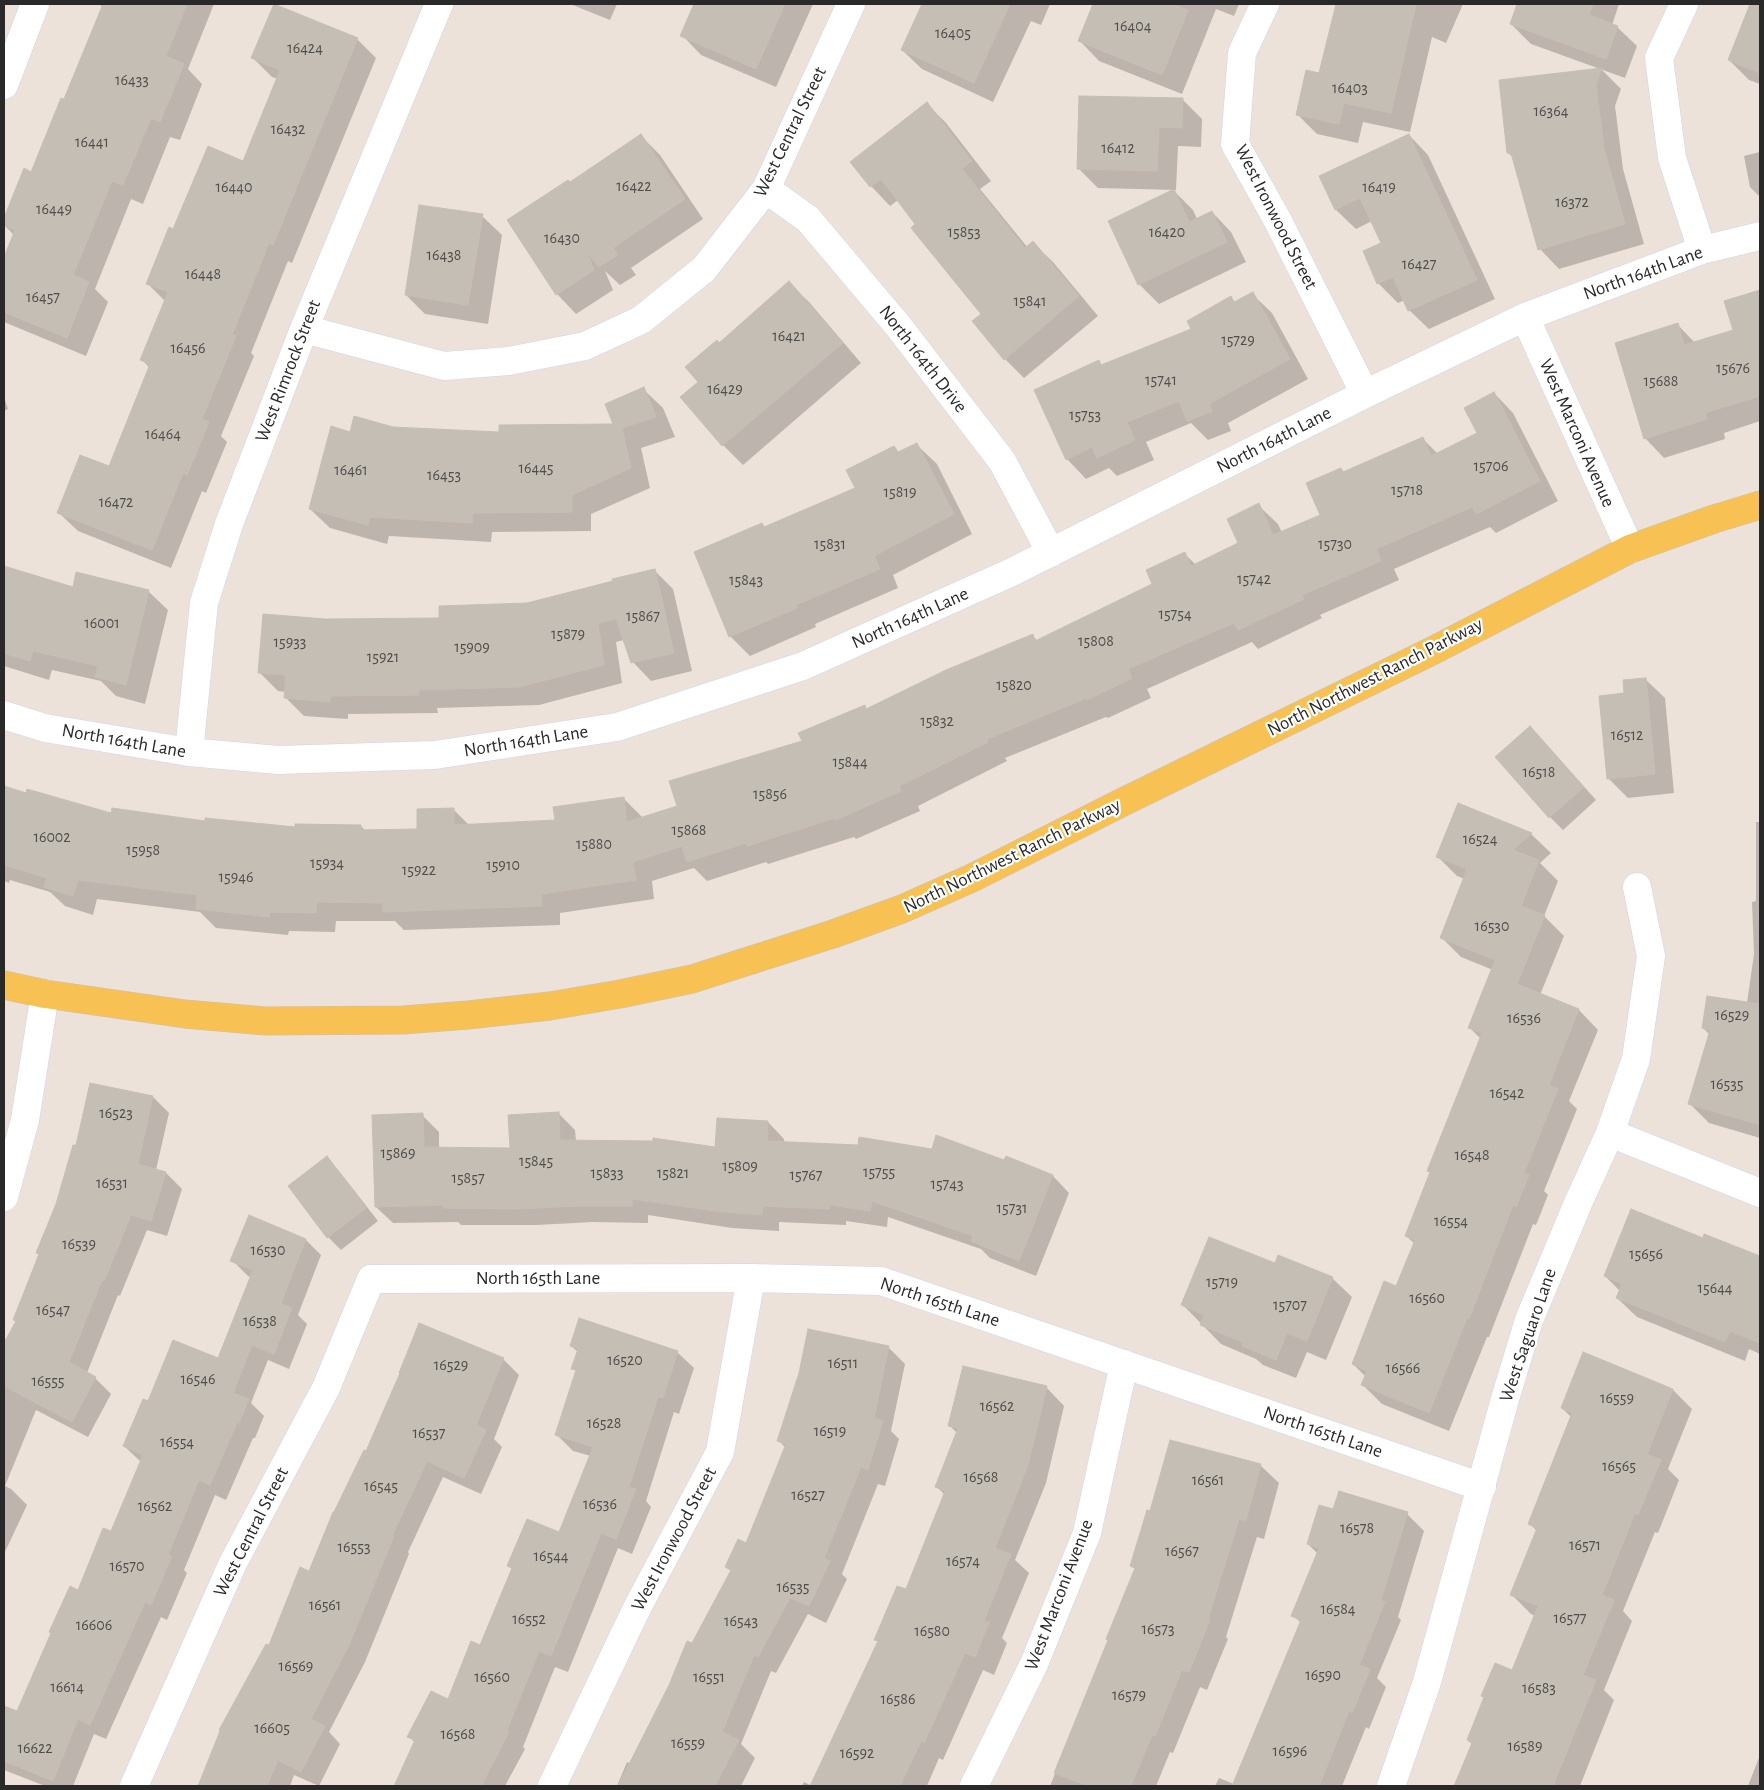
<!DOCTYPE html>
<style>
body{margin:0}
#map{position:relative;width:1764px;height:1790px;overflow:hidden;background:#ece2d9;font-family:"Alegreya Sans",sans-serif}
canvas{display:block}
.frame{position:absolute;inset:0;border:5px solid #292929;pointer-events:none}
</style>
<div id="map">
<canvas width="1764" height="1790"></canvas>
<div class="frame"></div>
</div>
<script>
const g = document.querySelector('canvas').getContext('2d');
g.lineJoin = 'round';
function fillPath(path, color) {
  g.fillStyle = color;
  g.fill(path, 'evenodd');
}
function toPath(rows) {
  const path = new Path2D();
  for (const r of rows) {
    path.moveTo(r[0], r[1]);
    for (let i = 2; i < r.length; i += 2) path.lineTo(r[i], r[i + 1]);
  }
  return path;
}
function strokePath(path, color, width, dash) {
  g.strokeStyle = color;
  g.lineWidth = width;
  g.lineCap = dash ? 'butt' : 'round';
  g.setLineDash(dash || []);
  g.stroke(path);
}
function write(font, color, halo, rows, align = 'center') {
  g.font = font + ' "Alegreya Sans",sans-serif';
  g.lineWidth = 4.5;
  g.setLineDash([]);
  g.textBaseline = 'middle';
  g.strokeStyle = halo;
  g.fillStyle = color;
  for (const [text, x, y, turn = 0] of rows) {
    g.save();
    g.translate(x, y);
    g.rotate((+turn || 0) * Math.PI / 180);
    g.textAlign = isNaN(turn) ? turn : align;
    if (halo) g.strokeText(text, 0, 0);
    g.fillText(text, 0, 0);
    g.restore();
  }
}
const shadow = toPath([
 [99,4,214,4,188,69,202,84,180,140,170,137,143,204,131,199,95,289,108,302,86,356,4,322,4,260,14,235,4,225,4,221,24,170,32,173,65,101,103,8],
 [570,4,617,4,610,20],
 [696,4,813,4,776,87,701,55,682,35],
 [923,4,1050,4,1041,25,1031,21,993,102,922,69,902,50],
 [1095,4,1239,4,1234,16,1216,9,1182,94,1099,61,1080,41],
 [1363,4,1463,4,1446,43,1432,37,1410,132,1363,122,1358,143,1317,134,1298,115,1320,75,1351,34],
 [1519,4,1619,4,1612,25,1617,27,1637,46,1625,78,1531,44,1511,24],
 [1760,26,1760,84,1749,80,1729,60],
 [357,39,376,58,292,263,288,261,251,353,254,356,221,436,227,442,206,493,202,491,171,568,78,531,59,513,110,468,150,368,142,360,165,301,147,283,174,231,244,162,278,79,272,77,253,58],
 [1602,70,1621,89,1615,106,1623,169,1644,244,1559,269,1540,249,1513,157,1508,153,1500,81],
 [1182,99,1202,119,1201,147,1178,146,1176,190,1098,188,1079,169],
 [927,104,946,123,991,181,980,189,1028,248,1033,243,1053,262,1098,316,1024,378,1005,359,982,314,898,200,890,206,871,186,852,162],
 [1409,135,1428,155,1495,299,1429,329,1409,310,1405,300,1398,303,1378,283,1382,244,1372,221,1356,229,1336,210,1321,177],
 [641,136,660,155,703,219,631,268,636,275,620,285,605,271,613,290,576,314,557,294,509,221,570,184],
 [1760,152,1760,197,1750,187,1744,156],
 [1173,190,1193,210,1197,219,1212,212,1231,232,1246,262,1159,304,1140,285,1109,221],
 [482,216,502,235,488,324,425,314,406,295],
 [789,283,809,302,861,363,743,465,723,445,681,398,700,382,720,344],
 [1757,292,1760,295,1760,421,1724,433,1725,439,1664,458,1645,438,1677,324,1695,343,1734,331],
 [1252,294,1272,313,1308,379,1228,423,1231,431,1208,440,1191,423,1146,442,1154,460,1117,476,1109,468,1086,479,1067,459,1099,362,1103,366,1193,329,1231,298,1236,303],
 [643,389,663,408,675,437,641,448,650,488,591,514,591,531,492,532,491,542,389,536,387,544,330,528,310,509,351,433,393,428,500,433,615,426],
 [1494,393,1513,413,1558,501,1496,533,1490,527,1394,569,1399,580,1320,615,1322,618,1258,649,1252,642,1147,689,1151,698,1108,718,1106,717,1005,758,1007,761,918,806,920,811,856,839,854,837,768,864,766,862,707,881,694,868,652,881,654,899,560,913,560,925,404,930,395,921,336,921,335,932,289,931,288,935,216,928,200,912,97,899,93,915,65,906,50,892,10,880,9,883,4,881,4,787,27,794,113,815,297,829,361,826,366,831,418,830,454,810,469,825,557,821,623,798,643,818,679,807,803,741,864,707,868,710,1032,636,1038,641,1154,584,1185,554,1196,565,1240,543,1258,505,1278,524,1282,533,1321,515,1341,469,1344,472,1422,438,1438,454,1478,433],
 [4,397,8,409,4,411],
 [917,445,937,464,972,534,893,575,898,588,815,624,816,627,750,656,730,636,761,524,765,528,857,488,893,447,899,453],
 [4,567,74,588,148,591,168,610,145,704,116,696,101,681,52,670,49,680,4,666],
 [654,570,673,589,692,671,651,681,633,662,624,640,616,642,622,683,539,705,437,708,438,713,348,714,348,719,304,716,286,698,286,692,278,691,260,673,325,620,440,619,527,604],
 [1645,679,1665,698,1674,793,1628,798,1608,778,1626,694],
 [1543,741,1596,800,1563,830,1550,817],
 [1458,804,1531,834,1551,853,1540,863,1558,881,1544,916,1564,936,1540,995,1579,1010,1598,1030,1569,1101,1577,1109,1544,1191,1548,1195,1536,1225,1533,1224,1489,1337,1487,1337,1449,1431,1382,1404,1363,1385,1366,1377,1353,1364,1397,1287,1415,1244,1406,1236,1481,1039,1469,1027,1493,970,1461,957,1441,937,1465,879,1457,876,1437,856],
 [1756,822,1760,822,1760,1138,1709,1123,1689,1103,1710,1035,1703,1028,1747,1003,1754,954,1752,902,1756,901],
 [153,1097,169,1113,156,1170,166,1173,182,1189,167,1236,147,1230,120,1296,118,1295,87,1373,95,1378,111,1394,88,1437,36,1410,5,1486,11,1489,27,1505,4,1554,4,1346,16,1322,14,1319,40,1256,37,1253],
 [559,1114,575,1130,576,1141,716,1148,768,1122,784,1139,784,1143,1005,1161,1053,1176,1069,1193,1036,1276,990,1258,981,1249,888,1217,887,1227,846,1221,846,1225,779,1222,779,1231,732,1228,648,1215,648,1223,593,1222,537,1225,461,1225,458,1222,393,1223,376,1207,422,1115,439,1132,439,1149,511,1149],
 [326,1158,339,1171,378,1221,341,1250,328,1237],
 [249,1217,306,1240,321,1255,298,1315,307,1324,289,1369,268,1360,251,1403,264,1416,255,1438,253,1438,226,1500,215,1495,184,1570,187,1573,167,1620,161,1617,106,1739,94,1734,73,1786,45,1786,4,1770,4,1707,17,1713,78,1591,112,1533,141,1462,124,1446,149,1402,218,1360,252,1278,248,1276,232,1260],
 [1703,1239,1760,1258,1760,1354,1749,1349,1745,1361,1637,1317,1617,1298,1620,1291,1605,1276],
 [1276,1265,1332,1278,1352,1297,1326,1360,1307,1352,1296,1378,1263,1365,1256,1359,1221,1344,1183,1305],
 [571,1346,677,1352,694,1368,679,1414,674,1412,646,1501,651,1507,632,1554,618,1548,568,1672,555,1667,523,1747,525,1749,505,1786,395,1786,415,1743,409,1736,448,1701,481,1647,512,1569,509,1566,560,1533,591,1456,573,1451,557,1435,577,1372,573,1368,578,1352],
 [888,1347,905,1364,891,1431,899,1439,885,1486,878,1484,842,1574,847,1579,826,1623,808,1614,776,1673,771,1671,741,1744,755,1758,741,1786,617,1786,627,1762,631,1764,731,1571,727,1567,747,1544,786,1448,779,1441],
 [503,1359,519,1375,494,1439,502,1447,481,1494,443,1477,408,1552,409,1554,365,1662,329,1732,340,1744,319,1786,294,1775,290,1786,199,1786,222,1731,270,1647,310,1572,366,1452],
 [1046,1387,1064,1406,1046,1483,1015,1560,1029,1573,1002,1638,1007,1643,994,1675,983,1670,943,1760,939,1758,927,1786,802,1786,804,1782,812,1786,879,1642,876,1639,906,1591,945,1495,936,1486,957,1433,949,1425],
 [1673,1390,1692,1409,1668,1469,1679,1480,1658,1533,1655,1532,1623,1611,1632,1621,1604,1690,1614,1700,1580,1786,1456,1786,1472,1744,1468,1740,1513,1672,1535,1616,1531,1614,1511,1594,1537,1531,1529,1523,1572,1418,1562,1408],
 [1260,1465,1279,1483,1264,1539,1257,1537,1226,1637,1228,1639,1207,1690,1200,1687,1173,1753,1170,1752,1156,1786,1050,1786,1109,1640,1136,1570,1132,1566],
 [1334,1511,1407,1514,1424,1531,1398,1617,1401,1620,1377,1678,1386,1687,1369,1729,1366,1727,1342,1786,1215,1786,1219,1778,1234,1784,1301,1623,1293,1615,1318,1554,1308,1544],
 [1760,1755,1760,1786,1748,1786]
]);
const building = toPath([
 [103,4,187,4,166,56,184,64,160,122,151,118,123,185,112,181,73,275,89,282,67,338,4,312,4,257,15,230,4,225,4,218,24,168,31,172,61,98,64,99,103,4],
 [274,4,358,38,273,245,269,243,232,335,236,336,202,419,209,422,187,475,183,473,152,550,57,513,80,455,109,466,150,364,140,360,168,292,146,284,169,227,173,229,208,146,243,161,280,70,251,58,274,4],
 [694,4,785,4,756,69,680,36,694,4],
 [922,4,1010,4,974,83,901,50,922,4],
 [1093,4,1172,4,1188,10,1162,75,1078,41,1093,4],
 [1336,4,1416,4,1391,113,1344,103,1339,124,1296,115,1306,70,1319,73,1336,4],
 [1517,4,1593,4,1589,15,1618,26,1606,59,1510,24,1517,4],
 [1750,4,1760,4,1760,73,1728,60,1750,4],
 [1602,68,1596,85,1604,148,1625,224,1538,250,1511,153,1507,153,1499,80,1602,68],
 [1079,96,1183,98,1182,128,1159,127,1157,171,1077,169,1079,96],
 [927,102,972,161,962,169,1025,248,1033,241,1079,296,1004,360,972,321,981,314,911,228,915,224,881,179,870,187,850,162,927,102],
 [641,134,685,199,613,248,618,255,599,267,587,252,594,270,556,295,507,220,568,180,570,182,641,134],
 [1409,134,1477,280,1408,311,1393,277,1377,284,1363,251,1381,243,1360,198,1335,210,1319,176,1409,134],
 [1174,189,1189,222,1212,211,1227,242,1138,285,1108,221,1174,189],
 [419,205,483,214,468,305,405,295,419,205],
 [789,281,843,343,722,446,680,397,698,382,685,367,717,340,719,343,789,281],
 [1760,290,1760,396,1705,413,1707,419,1644,439,1615,343,1678,323,1684,345,1733,330,1724,301,1760,290],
 [1253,292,1290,359,1209,404,1212,411,1187,421,1179,401,1127,422,1135,440,1097,458,1092,447,1066,460,1034,390,1099,360,1101,365,1191,329,1187,321,1231,296,1234,302,1253,292],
 [644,387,656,417,622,428,631,468,572,495,572,512,473,513,472,523,370,517,368,525,309,509,331,426,350,432,354,416,393,427,499,432,499,425,613,424,605,404,644,387],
 [1494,392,1540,481,1476,514,1472,507,1376,549,1381,561,1302,595,1304,599,1238,630,1234,623,1128,669,1132,678,1087,700,1087,698,987,739,988,742,899,786,901,791,836,820,835,818,747,846,746,843,687,862,682,846,633,862,636,880,541,894,542,906,383,912,383,903,317,902,316,913,270,912,269,917,196,909,197,895,78,880,73,896,44,887,47,878,4,865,4,786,26,793,27,789,111,813,112,808,205,821,205,818,295,827,295,824,361,825,361,830,417,829,417,809,454,808,454,825,555,820,553,807,624,797,627,822,677,806,669,781,802,741,798,733,865,705,866,709,946,670,1033,634,1035,641,1152,584,1146,570,1185,552,1191,566,1238,543,1227,519,1259,503,1273,535,1320,515,1306,483,1341,468,1343,472,1423,437,1431,456,1477,433,1464,408,1494,392],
 [917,443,954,514,874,556,880,569,796,605,797,608,729,637,694,552,762,523,764,527,855,488,846,470,894,446,898,452,917,443],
 [4,566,73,587,76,572,149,590,126,685,95,677,98,666,33,651,30,661,4,653,4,566],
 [655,569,674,653,631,663,616,619,598,623,604,665,519,687,419,690,419,695,330,696,330,702,284,698,286,675,258,673,263,614,325,619,439,618,439,606,527,603,613,581,612,579,655,569],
 [1646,678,1655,774,1607,779,1599,696,1624,693,1623,680,1646,678],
 [1530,726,1584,787,1549,818,1495,757,1530,726],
 [1458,803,1532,833,1513,850,1539,860,1521,906,1545,915,1517,984,1579,1009,1549,1085,1558,1089,1524,1173,1529,1175,1516,1207,1513,1205,1469,1319,1467,1318,1429,1413,1361,1385,1367,1371,1352,1364,1384,1281,1396,1286,1415,1240,1405,1236,1430,1172,1427,1171,1482,1033,1468,1028,1495,960,1440,938,1467,869,1436,857,1458,803],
 [1707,996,1760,1004,1760,1125,1688,1104,1710,1030,1702,1028,1707,996],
 [90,1083,153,1096,138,1164,166,1172,151,1221,131,1215,104,1281,102,1280,69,1362,96,1377,72,1422,4,1386,4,1343,16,1321,13,1320,39,1254,36,1253,56,1204,73,1145,76,1145,90,1083],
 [559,1112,560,1140,653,1141,653,1138,715,1147,717,1118,768,1121,767,1141,858,1145,859,1137,932,1149,936,1135,1004,1160,1006,1156,1053,1175,1019,1261,971,1241,973,1236,872,1201,870,1211,830,1205,830,1209,763,1206,762,1215,715,1211,632,1199,632,1206,576,1206,519,1209,443,1208,443,1205,375,1207,372,1115,423,1113,424,1147,510,1148,508,1115,559,1112],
 [327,1156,366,1208,327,1238,288,1186,327,1156],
 [1631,1209,1703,1238,1704,1234,1760,1256,1760,1343,1730,1331,1725,1342,1616,1298,1622,1284,1604,1276,1631,1209],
 [249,1215,306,1239,281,1303,292,1308,274,1354,252,1345,233,1393,249,1399,239,1423,237,1423,210,1485,199,1480,168,1555,172,1556,151,1605,145,1602,90,1725,78,1719,53,1781,4,1761,4,1706,17,1711,51,1633,49,1632,70,1586,78,1590,103,1528,111,1531,143,1455,123,1446,143,1399,148,1401,173,1340,218,1358,253,1270,230,1261,249,1215],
 [1209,1237,1275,1263,1278,1255,1333,1277,1307,1341,1287,1333,1276,1360,1242,1346,1243,1342,1200,1325,1204,1315,1181,1305,1209,1237],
 [579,1318,678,1351,663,1398,658,1397,629,1487,636,1489,616,1539,601,1533,551,1656,539,1651,507,1730,509,1732,481,1786,394,1786,415,1740,407,1737,431,1691,448,1699,471,1641,480,1645,512,1568,507,1566,527,1519,559,1532,593,1447,555,1435,576,1370,571,1369,578,1349,570,1346,579,1318],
 [419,1323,504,1358,476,1425,486,1430,464,1478,427,1461,392,1536,394,1536,349,1645,311,1719,325,1726,301,1772,278,1760,267,1786,198,1786,220,1731,219,1730,266,1644,269,1645,300,1567,309,1571,333,1512,334,1512,364,1450,366,1451,400,1373,399,1373,419,1323],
 [808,1329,889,1346,874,1418,883,1421,868,1470,861,1467,824,1558,830,1561,809,1606,790,1598,758,1657,754,1655,722,1732,739,1740,715,1786,618,1786,669,1685,687,1641,692,1643,731,1570,725,1567,738,1539,746,1543,786,1444,777,1441,799,1373,808,1329],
 [1583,1352,1673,1389,1647,1454,1661,1460,1638,1515,1635,1513,1602,1595,1614,1600,1583,1675,1596,1680,1553,1786,1454,1786,1472,1743,1467,1740,1484,1697,1481,1696,1495,1663,1512,1670,1538,1606,1510,1595,1537,1528,1528,1524,1572,1413,1561,1408,1583,1352],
 [963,1366,1047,1386,1028,1465,995,1548,1011,1554,984,1621,989,1623,975,1657,965,1653,924,1743,921,1741,900,1786,810,1786,878,1641,874,1640,897,1586,906,1589,945,1491,935,1487,958,1428,948,1426,963,1366],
 [1170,1440,1261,1464,1246,1521,1239,1519,1208,1619,1210,1620,1189,1672,1182,1670,1155,1736,1152,1735,1131,1786,1088,1786,1054,1773,1108,1640,1106,1639,1135,1568,1130,1566,1147,1510,1150,1511,1170,1440],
 [1339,1491,1408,1512,1381,1600,1385,1602,1359,1665,1370,1669,1352,1713,1349,1711,1319,1786,1232,1786,1301,1620,1291,1616,1319,1548,1307,1544,1319,1505,1333,1509,1339,1491]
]);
const minor = toPath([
 [1265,4,1242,53,1235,144,1278,221,1365,394],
 [1684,4,1659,58,1672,158,1702,250],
 [4,85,35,4],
 [766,189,808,219,899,327,1002,461,1051,553],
 [1525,317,1630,549],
 [304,329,444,366,509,361,585,346,641,320,704,269,766,189,851,4],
 [4,715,45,728,189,752,278,760,435,755,617,727,803,666,1012,572,1365,394,1525,317,1702,250,1760,236],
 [189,752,204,603,229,524,304,329,439,4],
 [1610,1133,1760,1193],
 [4,1197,25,1120,45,994],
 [134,1786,233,1563,326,1388,371,1279,751,1278,881,1281,1482,1487],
 [552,1786,637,1608,720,1452,751,1278],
 [974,1786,1034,1664,1087,1533,1124,1364],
 [1391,1786,1427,1682,1505,1399,1529,1320,1579,1201,1610,1133,1636,1059,1651,956,1637,887]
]);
const major = toPath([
 [4,985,45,994,185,1014,265,1021,403,1020,468,1015,550,1006,620,994,692,979,833,934,902,909,972,878,1127,800,1430,652,1630,549,1714,519,1760,505]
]);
const numberNames = [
 ["16404",1133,26],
 ["16405",953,33],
 ["16424",305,48],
 ["16433",132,80],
 ["16403",1350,88],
 ["16364",1551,111],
 ["16432",288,129],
 ["16441",92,142],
 ["16412",1118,148],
 ["16422",634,186],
 ["16440",234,187],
 ["16419",1379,187],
 ["16372",1572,202],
 ["16449",54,209],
 ["15853",964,232],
 ["16420",1167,232],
 ["16430",562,238],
 ["16438",444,255],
 ["16427",1419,264],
 ["16448",203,274],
 ["16457",43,297],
 ["15841",1030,301],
 ["16421",789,336],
 ["15729",1238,340],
 ["16456",188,348],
 ["15676",1733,368],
 ["15741",1161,380],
 ["15688",1661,381],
 ["16429",725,389],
 ["15753",1085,415],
 ["16464",163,434],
 ["15706",1491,466],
 ["16445",536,468],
 ["16461",351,470],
 ["16453",444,475],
 ["15718",1407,490],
 ["15819",900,492],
 ["16472",116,502],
 ["15831",830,544],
 ["15730",1335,544],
 ["15742",1254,579],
 ["15843",746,580],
 ["15754",1175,614],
 ["15867",643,616],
 ["16001",102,623],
 ["15879",568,634],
 ["15808",1096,641],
 ["15933",290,642],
 ["15909",472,647],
 ["15921",383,657],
 ["15820",1014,685],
 ["15832",937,721],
 ["16512",1627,735],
 ["15844",850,762],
 ["16518",1539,772],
 ["15856",770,794],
 ["15868",689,830],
 ["16002",52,837],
 ["16524",1480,839],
 ["15880",594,844],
 ["15958",143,850],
 ["15934",327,863],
 ["15910",503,865],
 ["15922",419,870],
 ["15946",236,877],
 ["16530",1492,926],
 ["16529",1732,1015],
 ["16536",1524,1018],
 ["16535",1727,1084],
 ["16542",1507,1093],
 ["16523",116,1113],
 ["15869",398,1153],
 ["16548",1472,1155],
 ["15845",536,1161],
 ["15809",740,1166],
 ["15755",879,1172],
 ["15833",607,1173],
 ["15821",673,1173],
 ["15767",806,1175],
 ["15857",468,1178],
 ["16531",112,1183],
 ["15743",947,1184],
 ["15731",1012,1208],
 ["16554",1451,1221],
 ["16539",79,1244],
 ["16530",268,1250],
 ["15656",1646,1254],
 ["15719",1222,1282],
 ["15644",1715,1288],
 ["16560",1427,1298],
 ["15707",1290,1305],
 ["16547",53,1310],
 ["16538",260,1321],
 ["16520",625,1360],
 ["16511",843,1363],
 ["16529",451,1365],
 ["16566",1403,1368],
 ["16546",198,1379],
 ["16555",48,1381],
 ["16559",1617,1398],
 ["16562",997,1406],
 ["16528",604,1423],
 ["16519",830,1431],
 ["16537",429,1433],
 ["16554",177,1442],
 ["16565",1619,1466],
 ["16568",981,1477],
 ["16561",1208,1480],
 ["16545",381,1486],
 ["16527",808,1495],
 ["16536",600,1504],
 ["16562",155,1506],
 ["16578",1357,1528],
 ["16571",1585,1545],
 ["16553",354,1547],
 ["16567",1182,1551],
 ["16544",551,1556],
 ["16574",963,1561],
 ["16570",127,1566],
 ["16535",793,1587],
 ["16561",325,1605],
 ["16584",1338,1609],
 ["16577",1570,1618],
 ["16552",529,1619],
 ["16543",741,1621],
 ["16606",94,1625],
 ["16573",1158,1629],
 ["16580",932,1631],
 ["16569",296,1666],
 ["16590",1323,1675],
 ["16560",492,1677],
 ["16551",709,1677],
 ["16614",67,1687],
 ["16583",1539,1688],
 ["16579",1129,1695],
 ["16586",898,1699],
 ["16605",272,1728],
 ["16568",458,1734],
 ["16559",688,1743],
 ["16589",1525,1746],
 ["16622",35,1748],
 ["16596",1290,1751],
 ["16592",857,1753]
];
const streetNames = [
 ["West Central Street",790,132,-64],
 ["West Ironwood Street",1276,217,63],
 ["North 164th Lane",1643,273,-20],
 ["North 164th Drive",923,359,52],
 ["West Rimrock Street",288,371,-69],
 ["West Marconi Avenue",1577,433,66],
 ["North 164th Lane",1274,440,-27],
 ["North 164th Lane",910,618,-24],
 ["North Northwest Ranch Parkway",1375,677,-27],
 ["North 164th Lane",124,741,10],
 ["North 164th Lane",526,741,-9],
 ["North Northwest Ranch Parkway",1012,856,-26],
 ["North 165th Lane",538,1278],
 ["North 165th Lane",940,1302,18],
 ["West Saguaro Lane",1528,1335,-71],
 ["North 165th Lane",1323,1432,19],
 ["West Central Street",251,1532,-63],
 ["West Ironwood Street",674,1539,-62],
 ["West Marconi Avenue",1059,1595,-69]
];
fillPath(shadow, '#0003');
fillPath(building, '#c4beb5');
strokePath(building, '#c7beb3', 1);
strokePath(minor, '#cfd4e3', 29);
strokePath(major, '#c3c3c3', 29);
strokePath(minor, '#fff', 28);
strokePath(major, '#f7c253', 28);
write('16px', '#504e4c', null, numberNames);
write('19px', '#292929', '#fff', streetNames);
</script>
